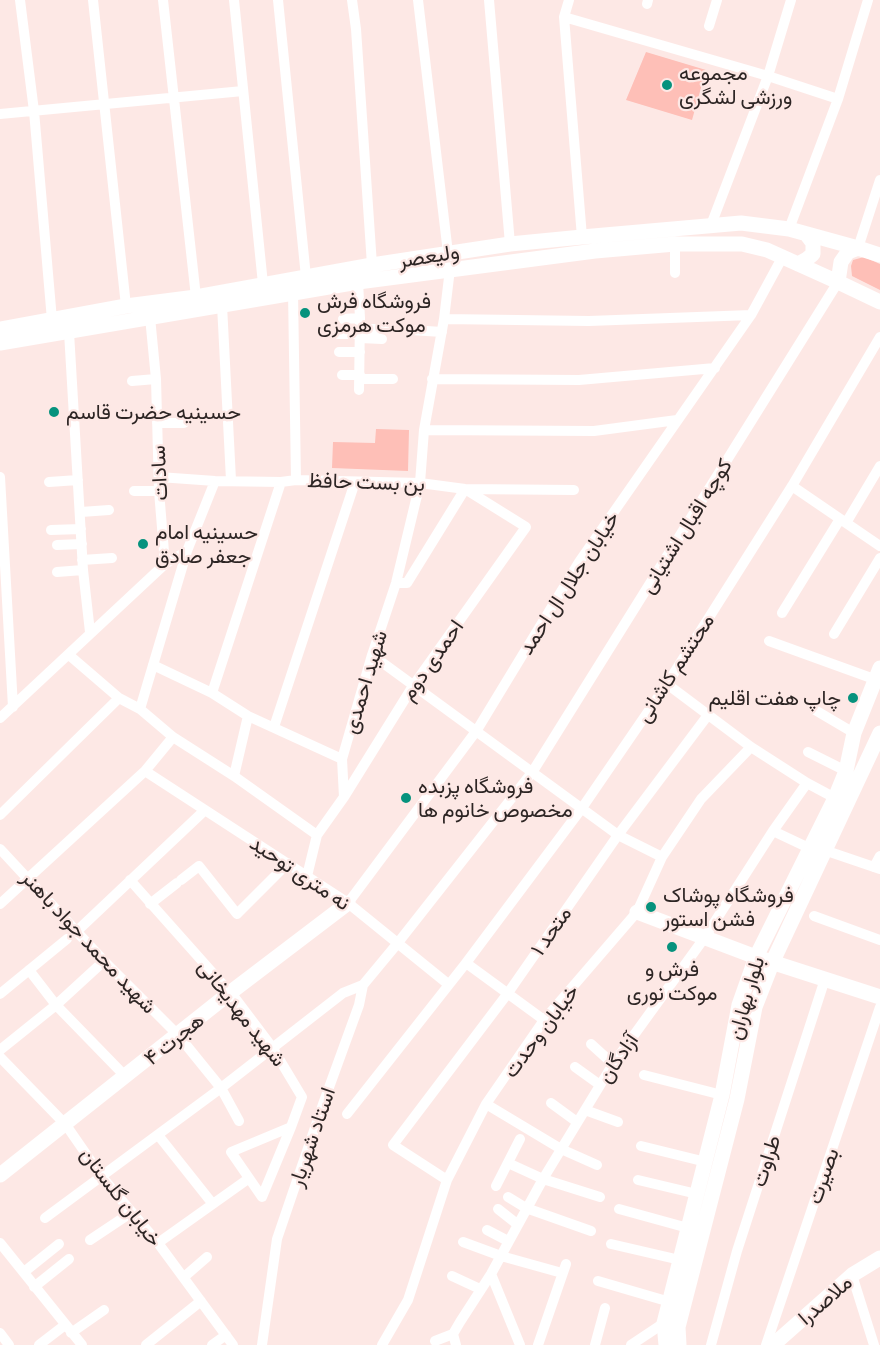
<!DOCTYPE html>
<meta charset="utf-8">
<style>
body{margin:0}
canvas{display:block;background:#fde8e5}
</style>
<canvas width="880" height="1345"></canvas>
<script>
const g = document.querySelector('canvas').getContext('2d');
g.lineJoin = 'round';
function fillPath(path, color) {
  g.fillStyle = color;
  g.fill(path, 'evenodd');
}
function toPath(rows) {
  const path = new Path2D();
  for (const r of rows) {
    path.moveTo(r[0], r[1]);
    for (let i = 2; i < r.length; i += 2) path.lineTo(r[i], r[i + 1]);
  }
  return path;
}
function strokePath(path, color, width, dash) {
  g.strokeStyle = color;
  g.lineWidth = width;
  g.lineCap = dash ? 'butt' : 'round';
  g.setLineDash(dash || []);
  g.stroke(path);
}
function write(font, color, halo, rows, align = 'center') {
  g.font = font + ' Commissioner,Vazirmatn,sans-serif';
  g.lineWidth = 4.5;
  g.setLineDash([]);
  g.textBaseline = 'middle';
  g.strokeStyle = halo;
  g.fillStyle = color;
  for (const [text, x, y, turn = 0] of rows) {
    g.save();
    g.translate(x, y);
    g.rotate((+turn || 0) * Math.PI / 180);
    g.textAlign = isNaN(turn) ? turn : align;
    if (halo) g.strokeText(text, 0, 0);
    g.fillText(text, 0, 0);
    g.restore();
  }
}
const green = toPath([
 [646,52,706,70,692,120,626,100],
 [864,257,880,264,880,290,852,276,851,266,853,260],
 [376,429,409,430,408,471,332,468,333,442,375,443]
]);
const street = toPath([
 [20,0,34,111,52,320],
 [93,0,126,306],
 [163,0,196,297],
 [234,0,263,284],
 [278,0,306,277],
 [352,0,356,29,372,265],
 [418,0,448,253],
 [489,0,510,244],
 [569,0,564,17,582,237],
 [647,4,648,0],
 [564,17,768,76,838,99],
 [709,26,717,0],
 [0,114,243,91],
 [711,225,768,76,791,0],
 [789,229,838,99,868,0],
 [675,244,675,273],
 [858,248,880,180],
 [358,282,360,318,359,390],
 [293,292,296,480],
 [222,305,231,480],
 [343,319,360,318],
 [444,319,589,321,751,315],
 [360,329,384,329],
 [411,330,442,332],
 [69,332,83,570,90,632],
 [338,334,360,334],
 [360,338,382,339],
 [339,352,360,352],
 [342,375,360,375],
 [360,379,393,379],
 [432,379,579,380,715,368],
 [132,381,156,379],
 [157,423,184,423],
 [424,430,594,431,677,420],
 [0,477,13,707],
 [159,477,215,481,281,482,296,480,420,483,465,489,574,490],
 [49,482,78,480],
 [792,486,880,546],
 [134,491,159,491],
 [81,512,109,510],
 [846,523,880,466],
 [51,530,81,529],
 [57,545,82,544],
 [82,560,112,558],
 [165,564,187,551],
 [57,572,83,570],
 [782,613,840,519],
 [834,634,880,558],
 [769,641,874,679],
 [69,655,119,698,140,709,173,737,234,776,317,835],
 [372,655,618,835,662,857],
 [153,665,212,693,248,716,342,759],
 [667,684,751,747,807,783,835,798],
 [212,693,281,482],
 [140,709,187,551,215,481],
 [815,710,854,733],
 [0,718,165,564,159,491,156,379,150,317],
 [274,727,355,482],
 [808,752,846,771],
 [145,771,348,903,448,984],
 [234,776,248,716],
 [344,797,413,686,526,527,465,489,407,583,396,583],
 [0,815,119,698],
 [773,831,809,848],
 [0,849,104,961,178,1035,221,1088,239,1121],
 [824,850,880,869],
 [874,867,880,856],
 [307,876,317,835,344,797,342,759,372,655,396,583,420,483,424,430,444,319,450,269],
 [130,880,235,998,272,1047,302,1097,291,1127,262,1197,231,1152,291,1127],
 [181,880,199,866,237,914,288,863],
 [348,903,477,730,579,562,751,315,782,258],
 [0,904,145,771,173,737],
 [150,904,177,883],
 [814,916,880,940],
 [77,931,205,810],
 [466,963,544,1020],
 [29,970,56,1005,126,1077],
 [0,994,67,939],
 [591,1044,613,1064],
 [0,1050,56,1005,104,961],
 [0,1057,66,1125,102,1177,158,1243,233,1345],
 [575,1067,600,1085],
 [644,1075,722,1095],
 [551,1103,577,1122],
 [486,1104,561,1149,597,1165],
 [585,1110,618,1122],
 [347,1114,466,963,582,808,667,684,792,486,880,337],
 [158,1135,212,1203],
 [641,1146,706,1162],
 [508,1163,543,1179,600,1197],
 [447,1180,393,1145,508,993,618,835,708,715],
 [638,1180,697,1194],
 [496,1186,520,1139],
 [508,1197,526,1208,591,1231],
 [498,1209,517,1224],
 [619,1209,688,1228],
 [45,1218,221,1088,343,993,363,985],
 [487,1230,508,1241],
 [90,1240,132,1212],
 [463,1242,501,1256,562,1273],
 [0,1243,82,1345],
 [158,1243,248,1179],
 [611,1244,680,1260],
 [24,1272,59,1244],
 [491,1274,520,1345],
 [852,1275,874,1345],
 [452,1276,480,1289],
 [184,1277,207,1257],
 [598,1281,670,1302],
 [34,1287,69,1259],
 [0,1333,9,1345],
 [71,1333,104,1310],
 [435,1341,453,1334],
 [39,1345,65,1325],
 [146,1345,201,1301],
 [212,1345,226,1335],
 [262,1345,277,1239,323,1104,359,1005,363,985,397,944,533,771,838,282],
 [382,1345,408,1300,447,1180,486,1104,544,1020,637,912,662,857,701,799,751,747],
 [456,1345,453,1334,460,1322,491,1274,543,1179,613,1064,705,937,773,831,807,783],
 [538,1345,566,1264],
 [595,1345,605,1308],
 [631,1345,664,1323],
 [711,1345,737,1251,825,979],
 [766,1345,880,1007]
]);
const secondary = toPath([
 [880,255,858,248,848,252,841,262,838,282,880,302],
 [798,264,807,259,813,254,813,243,807,235],
 [0,329,126,306,196,297,372,265,510,244,582,237,741,223,789,229,858,248],
 [0,343,358,282,595,251,675,244,742,244,767,250,838,282],
 [637,912,756,957,880,997],
 [0,1175,231,992,348,903],
 [666,1345,664,1323,722,1095,739,1005,756,957,835,798,846,771,854,733,880,668],
 [679,1345,678,1327,737,1099,755,1007,773,961,880,733],
 [773,1345,852,1275,880,1258]
]);
const markers = [
 [667,85,6,"#06927d"],
 [305,313,6,"#06927d"],
 [54,412,6,"#06927d"],
 [143,544,6,"#06927d"],
 [853,698,6,"#06927d"],
 [406,798,6,"#06927d"],
 [651,907,6,"#06927d"],
 [672,947,6,"#06927d"]
];
const poiNames = [
 ["مجموعه",679,73],
 ["ورزشی لشگری",679,97],
 ["فروشگاه فرش",317,301],
 ["موکت هرمزی",317,325],
 ["حسینیه حضرت قاسم",66,412],
 ["حسینیه امام",155,532],
 ["جعفر صادق",155,556],
 ["چاپ هفت اقلیم",841,698,"right"],
 ["فروشگاه پزبده",418,786],
 ["مخصوص خانوم ها",418,810],
 ["فروشگاه پوشاک",663,895],
 ["فشن استور",663,919],
 ["فرش و",672,969,"center"],
 ["موکت نوری",672,993,"center"]
];
const streetNames = [
 ["ولیعصر",429,256,-9],
 ["سادات",159,473,-93],
 ["بن بست حافظ",366,482,2],
 ["کوچه اقبال اشتیانی",686,526,-58],
 ["خیابان جلال ال احمد",569,583,-57],
 ["احمدی دوم",432,660,-55],
 ["محتشم کاشانی",675,668,-57],
 ["شهید احمدی",365,682,-73],
 ["نه متری توحید",300,873,34],
 ["متحد ۱",551,931,-55],
 ["شهید محمد جواد باهنر",89,942,47],
 ["بلوار بهاران",746,998,-74],
 ["شهید مهدیخانی",242,1013,52],
 ["خیابان وحدت",541,1031,-53],
 ["هجرت ۴",174,1039,-39],
 ["آزادگان",618,1058,-56],
 ["استاد شهریار",312,1137,-71],
 ["طراوت",766,1161,-72],
 ["بصیرت",823,1176,-71],
 ["خیابان گلستان",121,1197,52],
 ["ملاصدرا",825,1300,-41]
];
fillPath(green, '#febfb7');
strokePath(street, '#fff', 10);
strokePath(secondary, '#fff', 15);
for (const [x, y, r, color] of markers) {
  const dot = new Path2D();
  dot.arc(x, y, r, 0, 2 * Math.PI);
  g.fillStyle = color;
  g.fill(dot);
  strokePath(dot, '#fde8e5', 2);
}
write('21px', '#2d2524', '#fde8e5', poiNames, 'left');
write('21px', '#2d2524', '#fde8e5', streetNames);
</script>
